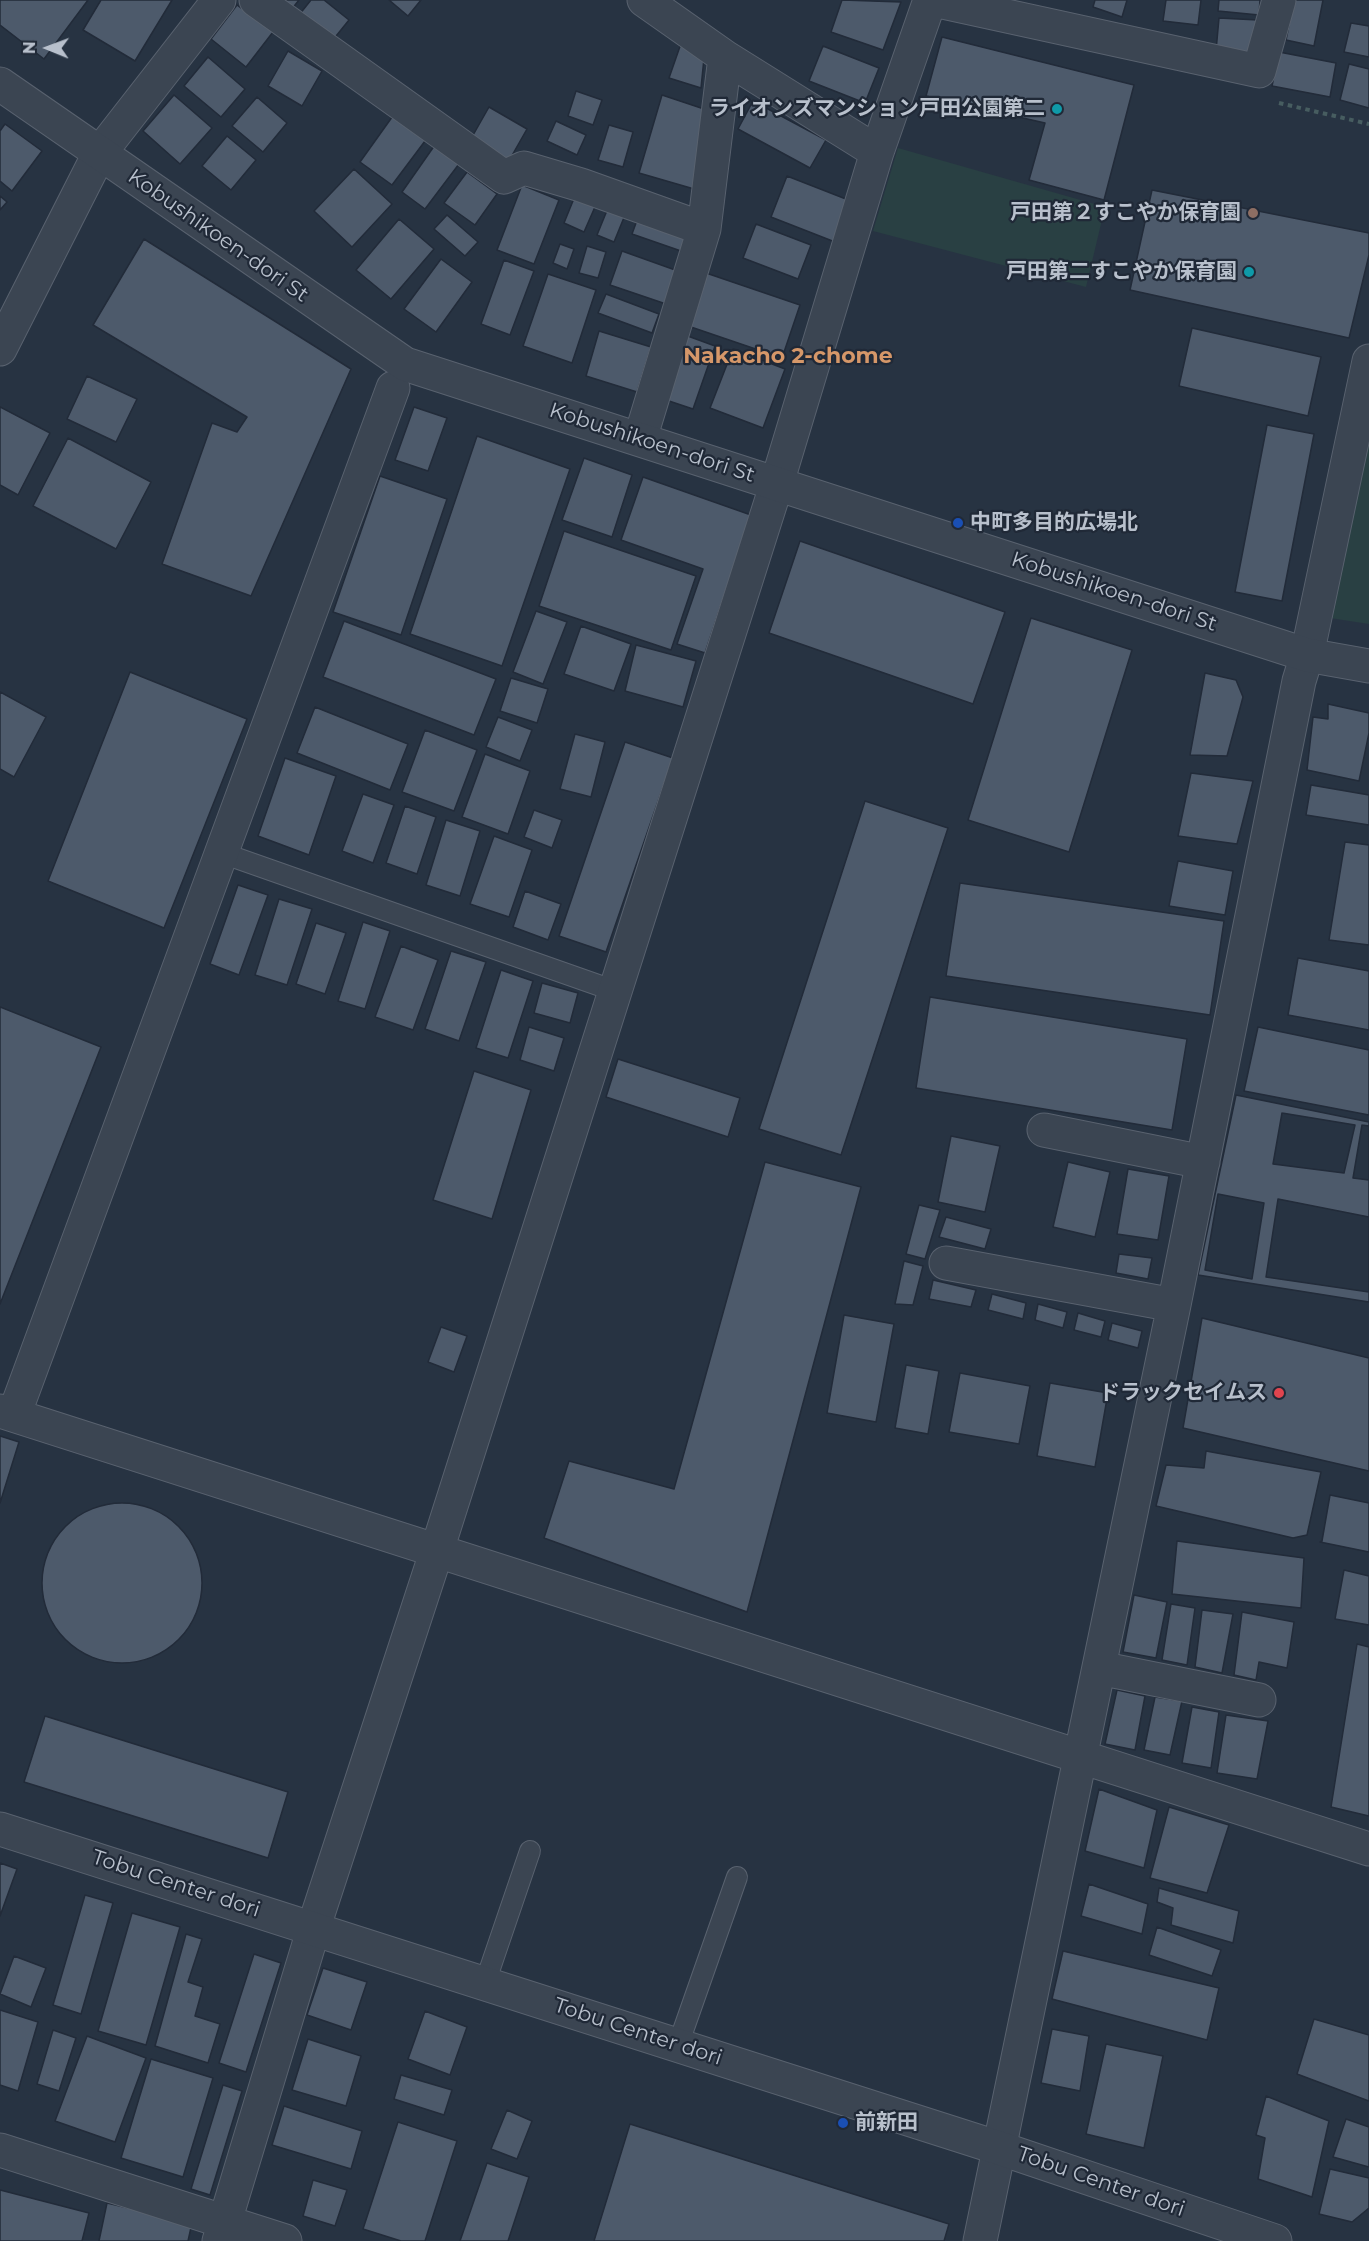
<!DOCTYPE html>
<meta charset="utf-8">
<style>
body{margin:0}
#map{position:relative;width:1369px;height:2241px;overflow:hidden;background:#273342;font-family:Montserrat,sans-serif}
canvas{display:block}
.north{position:absolute;left:18px;top:18px;width:60px;height:60px;-webkit-text-stroke:4px #202937;paint-order:stroke;rotate:271deg;font-size:16px;font-weight:700;line-height:24px;text-align:center;color:#b8c0cc}
.north::after{content:'';display:block;margin:auto;width:21px;height:27px;background:#b8c0cc;clip-path:polygon(50% 0,100% 100%,50% 72%,0 100%)}
</style>
<div id="map">
<canvas width="1369" height="2241"></canvas>
<div class="north">N</div>
</div>
<script>
const g = document.querySelector('canvas').getContext('2d');
g.lineJoin = 'round';
function fillPath(path, color) {
  g.fillStyle = color;
  g.fill(path, 'evenodd');
}
function toPath(rows) {
  const path = new Path2D();
  for (const r of rows) {
    if (r.length === 3) {
      path.moveTo(r[0] + r[2], r[1]);
      path.arc(r[0], r[1], r[2], 0, 2 * Math.PI);
      continue;
    }
    path.moveTo(r[0], r[1]);
    for (let i = 2; i < r.length; i += 2) path.lineTo(r[i], r[i + 1]);
  }
  return path;
}
function strokePath(path, color, width, dash) {
  g.strokeStyle = color;
  g.lineWidth = width;
  g.lineCap = dash ? 'butt' : 'round';
  g.setLineDash(dash || []);
  g.stroke(path);
}
function write(font, color, halo, rows, align = 'center') {
  g.font = font + ' Montserrat,"Noto Sans JP",sans-serif';
  g.lineWidth = 4.5;
  g.setLineDash([]);
  g.textBaseline = 'middle';
  g.strokeStyle = halo;
  g.fillStyle = color;
  for (const [text, x, y, turn = 0] of rows) {
    g.save();
    g.translate(x, y);
    g.rotate((+turn || 0) * Math.PI / 180);
    g.textAlign = isNaN(turn) ? turn : align;
    if (halo) g.strokeText(text, 0, 0);
    g.fillText(text, 0, 0);
    g.restore();
  }
}
const green = toPath([
 [898,148,1105,207,1086,287,873,231],
 [1369,438,1369,624,1330,618]
]);
const building = toPath([
 [0,0,88,0,44,59,0,25,0,0],
 [101,0,172,0,135,61,83,30,101,0],
 [278,0,299,0,291,10,278,0],
 [311,0,324,0,349,20,328,46,295,20,311,0],
 [389,0,421,0,408,16,389,0],
 [842,0,901,2,883,50,831,32,842,0],
 [1095,0,1127,0,1122,17,1093,7,1095,0],
 [1166,0,1201,0,1198,25,1163,21,1166,0],
 [1219,0,1260,0,1259,15,1218,11,1219,0],
 [1294,0,1323,0,1314,46,1286,40,1294,0],
 [237,5,273,32,246,67,211,39,237,5],
 [1219,18,1258,20,1252,56,1216,51,1219,18],
 [1351,23,1369,26,1369,57,1344,52,1351,23],
 [685,32,705,48,701,88,669,78,685,32],
 [942,37,1134,85,1104,200,1029,180,1045,123,926,96,942,37],
 [823,46,879,68,865,103,809,81,823,46],
 [288,51,322,71,302,106,268,86,288,51],
 [1279,52,1336,63,1330,97,1272,86,1279,52],
 [208,57,245,89,221,117,184,86,208,57],
 [1349,64,1369,69,1369,108,1340,100,1349,64],
 [576,91,602,100,593,125,568,116,576,91],
 [174,95,212,128,180,164,143,131,174,95],
 [662,95,707,110,701,191,639,173,662,95],
 [257,97,287,123,263,152,232,126,257,97],
 [753,101,826,140,810,168,738,129,753,101],
 [489,107,527,129,506,166,468,144,489,107],
 [395,113,428,137,392,185,360,162,395,113],
 [556,121,586,135,577,155,547,141,556,121],
 [5,124,42,151,12,191,0,181,0,131,5,124],
 [609,125,633,132,623,167,598,160,609,125],
 [227,136,256,160,231,190,202,166,227,136],
 [437,142,462,160,425,209,402,192,437,142],
 [354,169,392,204,352,247,314,211,354,169],
 [467,172,497,194,475,225,444,203,467,172],
 [787,176,851,201,835,242,771,217,787,176],
 [522,185,559,200,534,264,497,250,522,185],
 [1152,190,1369,233,1369,255,1349,338,1130,290,1152,190],
 [577,191,598,200,584,232,564,223,577,191],
 [0,196,7,202,0,210,0,196],
 [608,208,625,215,614,242,597,235,608,208],
 [640,212,689,229,681,251,632,234,640,212],
 [447,215,478,242,465,256,434,229,447,215],
 [399,219,434,249,391,299,356,270,399,219],
 [756,224,811,245,798,279,743,258,756,224],
 [144,239,351,369,251,596,162,564,212,423,237,432,247,417,93,325,144,239],
 [560,244,574,249,567,269,553,263,560,244],
 [587,246,606,252,598,278,579,273,587,246],
 [622,251,678,271,666,304,610,285,622,251],
 [441,259,472,282,436,332,404,309,441,259],
 [504,260,534,271,510,335,481,324,504,260],
 [706,273,800,305,782,358,688,326,706,273],
 [548,274,596,290,572,363,523,346,548,274],
 [606,294,659,314,652,333,598,313,606,294],
 [1192,328,1321,357,1308,416,1179,386,1192,328],
 [599,331,651,347,637,392,586,376,599,331],
 [685,335,715,346,693,409,663,399,685,335],
 [733,349,785,369,763,428,710,408,733,349],
 [87,376,137,399,116,442,67,419,87,376],
 [0,407,50,433,18,495,0,485,0,407],
 [414,407,447,418,428,471,395,460,414,407],
 [1267,425,1314,434,1282,601,1235,592,1267,425],
 [477,436,570,469,502,666,410,634,477,436],
 [68,438,151,482,116,549,33,506,68,438],
 [584,458,632,475,612,537,562,520,584,458],
 [380,476,447,499,401,635,333,612,380,476],
 [643,477,751,515,705,653,677,644,703,569,621,540,643,477],
 [564,531,696,576,671,650,539,606,564,531],
 [800,541,1005,612,973,704,769,633,800,541],
 [536,611,567,622,543,684,513,672,536,611],
 [1031,618,1132,650,1069,852,968,820,1031,618],
 [344,621,496,679,474,735,323,677,344,621],
 [581,626,631,644,614,691,564,674,581,626],
 [636,645,696,661,683,707,625,691,636,645],
 [130,672,247,719,164,928,48,881,130,672],
 [1205,673,1236,680,1243,697,1227,756,1190,755,1205,673],
 [511,678,548,689,537,723,500,711,511,678],
 [0,692,46,717,14,777,0,769,0,692],
 [1328,704,1369,713,1369,733,1359,781,1307,770,1313,717,1328,719,1328,704],
 [315,707,408,744,390,790,297,753,315,707],
 [498,717,532,730,520,761,486,747,498,717],
 [425,730,477,750,454,811,402,792,425,730],
 [575,734,605,742,591,797,560,789,575,734],
 [625,742,673,758,606,952,559,936,625,742],
 [485,754,530,771,508,834,462,817,485,754],
 [285,758,336,776,309,855,258,836,285,758],
 [1191,773,1253,781,1237,844,1178,836,1191,773],
 [1311,785,1369,795,1369,825,1306,815,1311,785],
 [363,794,394,805,373,863,342,851,363,794],
 [865,801,948,828,841,1155,759,1129,865,801],
 [405,806,436,817,417,874,386,863,405,806],
 [534,810,562,820,552,848,524,837,534,810],
 [446,820,480,831,460,896,426,885,446,820],
 [494,836,532,850,509,917,470,904,494,836],
 [1345,842,1369,845,1369,945,1329,940,1345,842],
 [1178,861,1233,871,1225,915,1169,906,1178,861],
 [960,883,1224,921,1210,1015,946,976,960,883],
 [238,885,268,895,239,975,210,964,238,885],
 [525,891,561,904,548,940,513,927,525,891],
 [279,899,312,909,287,985,255,975,279,899],
 [363,922,390,931,365,1009,338,1001,363,922],
 [316,923,346,933,325,994,296,984,316,923],
 [401,946,438,960,413,1030,375,1017,401,946],
 [451,951,486,962,459,1041,425,1029,451,951],
 [1298,958,1369,971,1369,1030,1288,1015,1298,958],
 [501,970,533,981,508,1058,476,1048,501,970],
 [542,983,578,993,570,1023,534,1013,542,983],
 [930,997,1187,1039,1172,1130,916,1088,930,997],
 [0,1007,101,1047,0,1304,0,1007],
 [529,1027,564,1038,554,1071,520,1060,529,1027],
 [1258,1027,1369,1050,1369,1115,1244,1091,1258,1027],
 [618,1059,740,1098,728,1137,606,1097,618,1059],
 [474,1071,531,1090,492,1219,433,1200,474,1071],
 [1236,1095,1369,1122,1369,1302,1198,1275,1236,1095],
 [1282,1113,1355,1125,1344,1173,1273,1164,1282,1113],
 [1362,1125,1369,1126,1369,1180,1353,1178,1362,1125],
 [951,1136,1000,1146,985,1212,938,1202,951,1136],
 [765,1162,861,1187,747,1612,544,1538,569,1461,674,1489,765,1162],
 [1068,1162,1110,1172,1095,1237,1053,1227,1068,1162],
 [1128,1169,1169,1176,1158,1240,1117,1234,1128,1169],
 [1218,1194,1264,1203,1252,1279,1205,1270,1218,1194],
 [1278,1199,1369,1217,1369,1292,1266,1277,1278,1199],
 [919,1205,940,1210,925,1259,906,1254,919,1205],
 [946,1217,991,1229,985,1249,939,1237,946,1217],
 [1119,1254,1152,1258,1148,1279,1116,1273,1119,1254],
 [904,1261,923,1266,913,1305,895,1304,904,1261],
 [933,1280,976,1290,971,1307,929,1299,933,1280],
 [992,1294,1026,1303,1023,1319,988,1310,992,1294],
 [1038,1304,1067,1312,1063,1328,1035,1320,1038,1304],
 [1078,1313,1105,1321,1101,1337,1074,1330,1078,1313],
 [844,1315,894,1324,876,1422,827,1413,844,1315],
 [1202,1318,1369,1358,1369,1471,1183,1428,1202,1318],
 [1112,1323,1142,1331,1138,1348,1108,1340,1112,1323],
 [441,1327,467,1336,454,1372,428,1362,441,1327],
 [906,1365,939,1371,928,1434,895,1428,906,1365],
 [960,1373,1030,1386,1019,1444,949,1432,960,1373],
 [1050,1383,1108,1393,1095,1467,1037,1456,1050,1383],
 [0,1436,19,1442,0,1503,0,1436],
 [1206,1451,1321,1472,1307,1535,1293,1538,1156,1506,1166,1465,1204,1468,1206,1451],
 [1330,1495,1369,1503,1369,1552,1320,1542,1322,1541,1330,1495],
 [122,1583,80],
 [1177,1541,1304,1558,1301,1608,1172,1594,1177,1541],
 [1344,1570,1369,1576,1369,1625,1335,1619,1344,1570],
 [1134,1595,1167,1602,1156,1658,1123,1652,1134,1595],
 [1171,1604,1195,1608,1187,1665,1162,1660,1171,1604],
 [1202,1610,1233,1614,1222,1673,1195,1667,1202,1610],
 [1242,1612,1294,1622,1287,1668,1259,1662,1256,1680,1234,1675,1242,1612],
 [1357,1644,1369,1647,1369,1816,1331,1807,1357,1644],
 [1117,1690,1145,1696,1135,1750,1105,1744,1117,1690],
 [1155,1697,1182,1701,1170,1755,1144,1750,1155,1697],
 [1192,1707,1219,1712,1211,1768,1182,1763,1192,1707],
 [1226,1715,1268,1721,1257,1779,1217,1773,1226,1715],
 [45,1716,288,1792,268,1858,24,1782,45,1716],
 [1099,1789,1157,1810,1144,1868,1085,1851,1099,1789],
 [1169,1807,1229,1825,1207,1893,1150,1878,1169,1807],
 [0,1863,17,1869,0,1916,0,1863],
 [1089,1884,1148,1904,1142,1934,1081,1916,1089,1884],
 [1159,1888,1239,1911,1233,1943,1171,1925,1173,1908,1157,1902,1159,1888],
 [85,1895,113,1903,81,2014,53,2005,85,1895],
 [132,1913,180,1927,146,2045,98,2031,132,1913],
 [1157,1927,1221,1950,1212,1976,1149,1955,1157,1927],
 [186,1934,202,1939,188,1982,203,1987,195,2016,220,2024,208,2063,155,2046,186,1934],
 [1063,1951,1219,1988,1207,2040,1052,1999,1063,1951],
 [254,1954,281,1963,246,2072,219,2063,254,1954],
 [14,1956,46,1968,31,2007,0,1994,14,1956],
 [323,1968,367,1982,351,2030,307,2015,323,1968],
 [0,2010,38,2022,18,2091,0,2085,0,2010],
 [425,2011,467,2027,450,2075,408,2059,425,2011],
 [1314,2019,1369,2035,1369,2101,1297,2074,1314,2019],
 [1052,2029,1089,2036,1080,2091,1041,2083,1052,2029],
 [53,2030,76,2038,59,2091,37,2084,53,2030],
 [87,2036,146,2058,115,2142,55,2121,87,2036],
 [308,2039,361,2056,346,2106,292,2090,308,2039],
 [1106,2044,1163,2056,1144,2148,1086,2134,1106,2044],
 [151,2059,213,2078,183,2177,121,2158,151,2059],
 [401,2075,452,2090,444,2115,394,2099,401,2075],
 [223,2085,242,2091,210,2195,191,2189,223,2085],
 [1266,2096,1329,2121,1312,2197,1258,2179,1265,2138,1256,2135,1266,2096],
 [284,2106,362,2131,351,2169,272,2145,284,2106],
 [507,2110,532,2121,517,2159,491,2149,507,2110],
 [1346,2119,1369,2127,1369,2167,1333,2157,1346,2119],
 [398,2122,457,2141,425,2241,401,2241,363,2229,398,2122],
 [630,2124,949,2224,944,2241,594,2241,630,2124],
 [487,2163,529,2177,508,2241,460,2241,487,2163],
 [1330,2169,1369,2178,1369,2208,1352,2222,1319,2214,1330,2169],
 [313,2180,347,2190,335,2226,303,2216,313,2180],
 [0,2190,89,2213,82,2241,0,2241,0,2190],
 [107,2203,192,2223,188,2241,99,2241,107,2203]
]);
const path = toPath([
 [1279,103,1369,124]
]);
const service = toPath([
 [222,853,615,991],
 [485,1983,530,1851],
 [678,2045,737,1877]
]);
const minor = toPath([
 [256,0,504,177,524,168,581,185,704,229],
 [644,0,725,57,877,152],
 [933,0,1259,71,1279,0],
 [0,349,99,154,219,0],
 [640,439,704,229,725,57],
 [1044,1130,1203,1162],
 [946,1263,1174,1305],
 [0,1411,1369,1849],
 [14,1415,393,388],
 [1099,1668,1259,1700],
 [0,2150,285,2241],
 [219,2241,319,1911,437,1550,777,483,877,152,930,0],
 [980,2241,1174,1305,1299,681,1307,655,1369,361]
]);
const tertiary = toPath([
 [0,84,405,364,1307,655,1369,666],
 [0,1829,999,2148,1275,2241]
]);
const markers = [
 [1057,109,6,"#0f9aa8"],
 [1253,213,6,"#8d6e63"],
 [1249,272,6,"#0f9aa8"],
 [958,523,6,"#1a4fb4"],
 [1279,1393,6,"#e0444e"],
 [843,2123,6,"#1a4fb4"]
];
const poiNames = [
 ["ライオンズマンション戸田公園第二",1045,109],
 ["戸田第２すこやか保育園",1241,213],
 ["戸田第二すこやか保育園",1237,272],
 ["中町多目的広場北",970,523,"left"],
 ["ドラックセイムス",1267,1393],
 ["前新田",855,2123,"left"]
];
const streetNames = [
 ["Kobushikoen-dori St",218,236,35],
 ["Kobushikoen-dori St",652,443,18],
 ["Kobushikoen-dori St",1114,592,18],
 ["Tobu Center dori",176,1884,18],
 ["Tobu Center dori",638,2032,18],
 ["Tobu Center dori",1101,2182,19]
];
const neighbourhoodNames = [
 ["Nakacho 2-chome",788,357]
];
fillPath(green, '#294043');
fillPath(building, '#4d5a6b');
strokePath(building, '#222b39', 1.5);
strokePath(service, '#59626f', 22);
strokePath(minor, '#59626f', 35);
strokePath(tertiary, '#59626f', 35);
strokePath(path, '#475d60', 4, [4.5, 4.5]);
strokePath(service, '#3b4552', 20);
strokePath(minor, '#3b4552', 33);
strokePath(tertiary, '#3b4552', 33);
for (const [x, y, r, color] of markers) {
  const dot = new Path2D();
  dot.arc(x, y, r, 0, 2 * Math.PI);
  g.fillStyle = color;
  g.fill(dot);
  strokePath(dot, '#202937', 2);
}
write('bold 21px', '#b8c0cc', '#202937', poiNames, 'right');
write('21px', '#b8c0cc', '#202937', streetNames);
write('bold 22px', '#d59769', '#202937', neighbourhoodNames);
</script>
